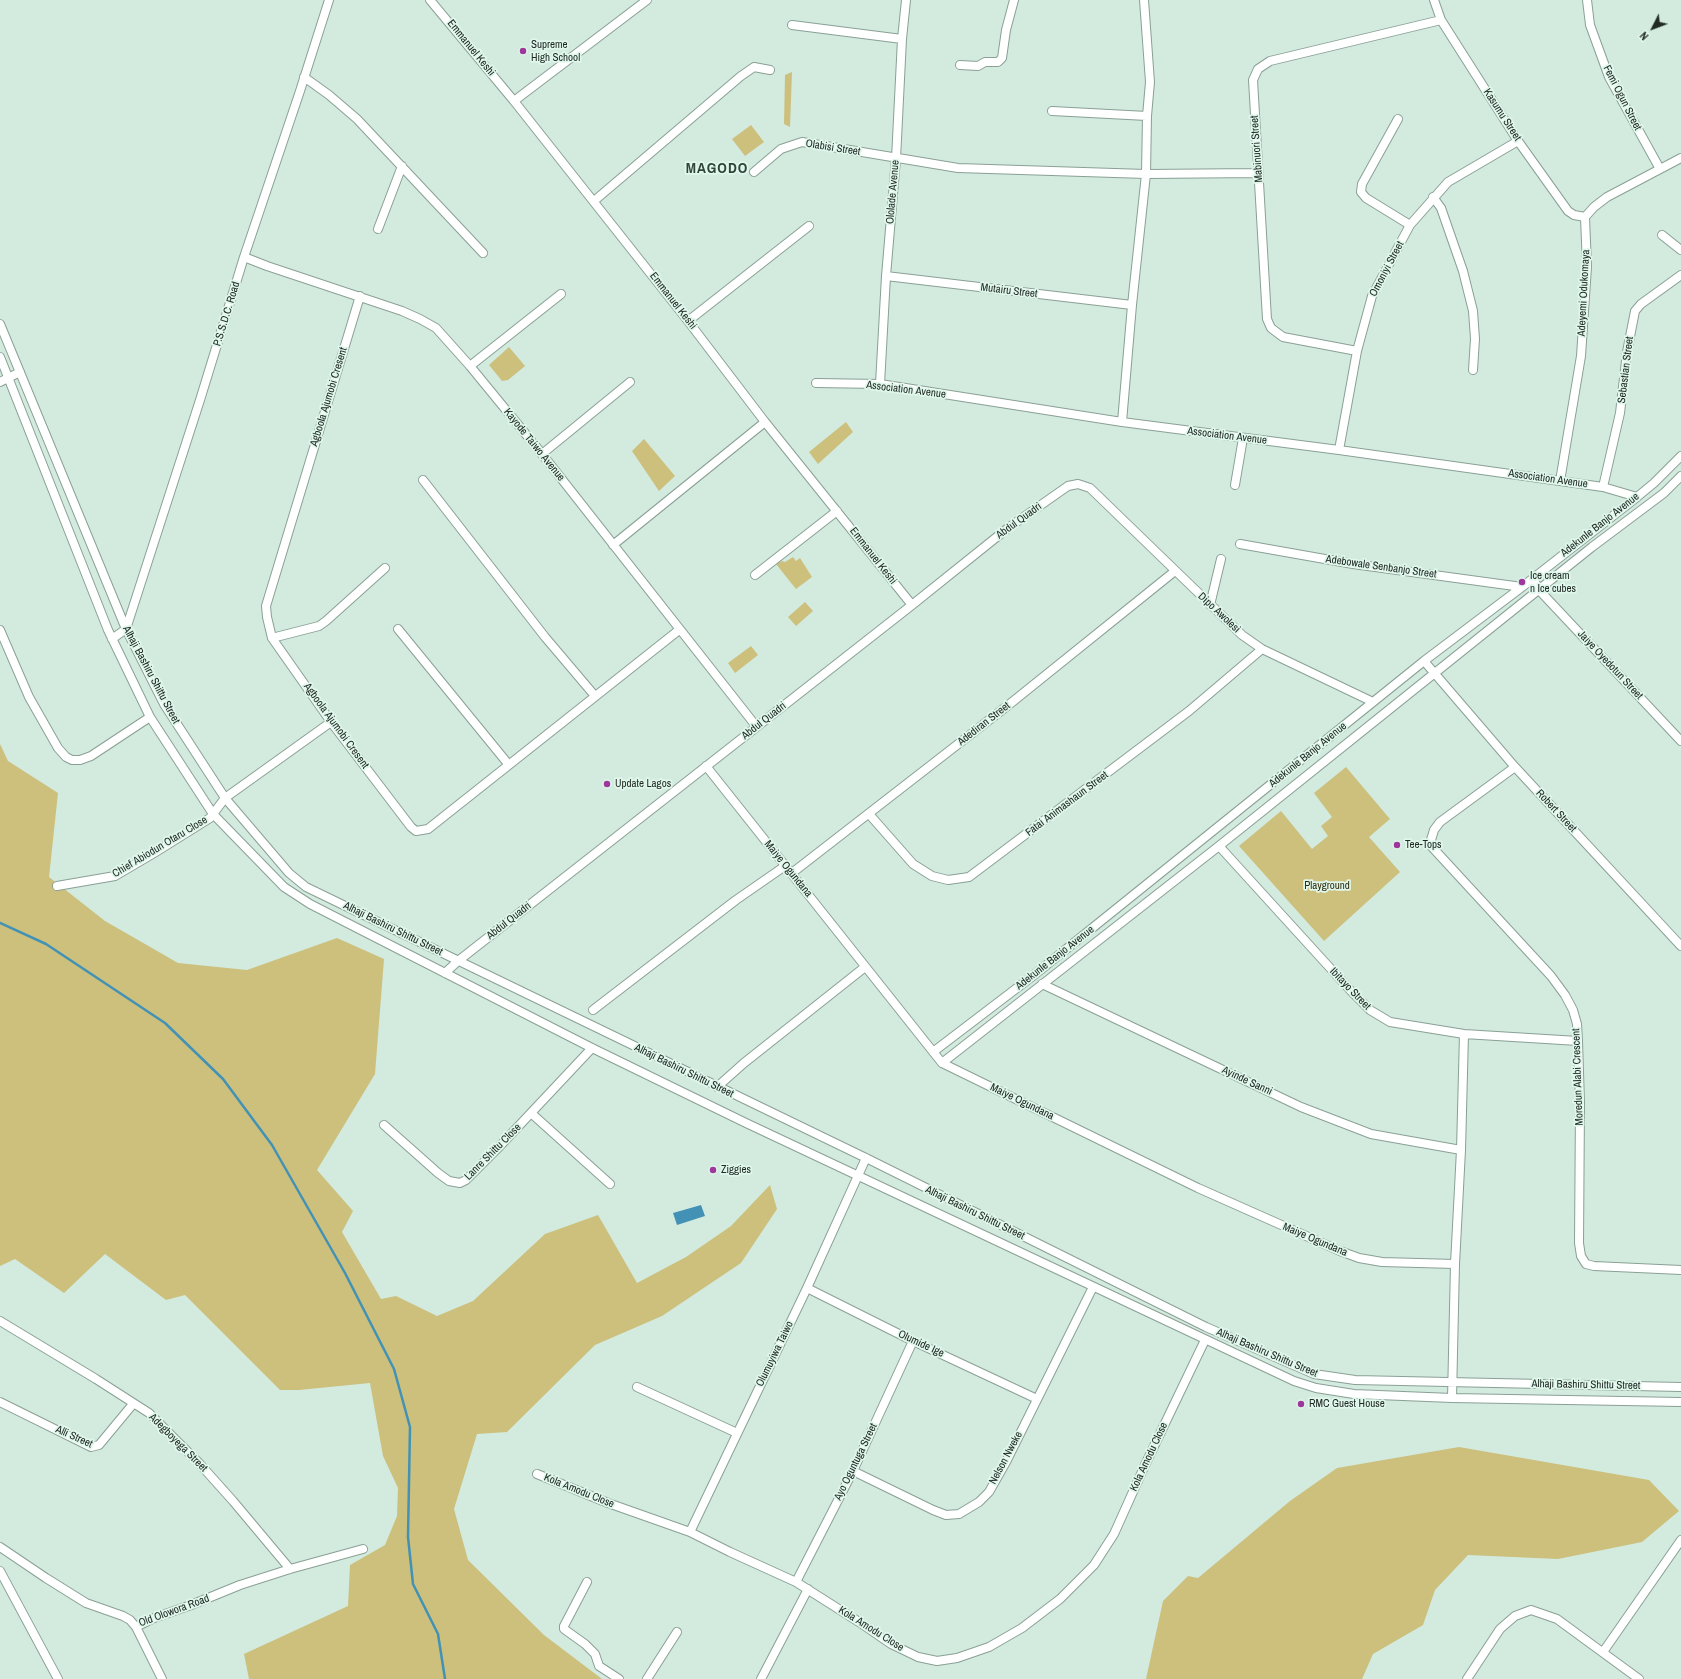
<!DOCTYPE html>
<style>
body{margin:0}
#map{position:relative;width:1681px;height:1679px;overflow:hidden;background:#d3eadf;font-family:"Archivo Narrow",sans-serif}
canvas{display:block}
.north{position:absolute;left:1633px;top:8px;width:40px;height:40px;-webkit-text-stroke:3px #e0f7ec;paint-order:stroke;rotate:228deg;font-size:11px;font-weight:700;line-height:16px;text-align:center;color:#212a25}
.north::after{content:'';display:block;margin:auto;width:14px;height:18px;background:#212a25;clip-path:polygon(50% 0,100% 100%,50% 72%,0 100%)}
</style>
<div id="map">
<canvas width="1681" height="1679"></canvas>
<div class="north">N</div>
</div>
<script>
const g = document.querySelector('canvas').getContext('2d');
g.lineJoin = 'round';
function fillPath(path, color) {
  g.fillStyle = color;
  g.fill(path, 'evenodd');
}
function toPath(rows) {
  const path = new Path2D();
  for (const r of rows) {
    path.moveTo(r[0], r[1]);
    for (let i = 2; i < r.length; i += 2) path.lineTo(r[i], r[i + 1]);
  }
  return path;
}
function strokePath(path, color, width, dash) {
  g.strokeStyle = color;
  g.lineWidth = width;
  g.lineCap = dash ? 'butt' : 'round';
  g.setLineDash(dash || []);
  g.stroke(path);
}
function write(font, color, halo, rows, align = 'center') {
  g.font = font + ' "Archivo Narrow",sans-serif';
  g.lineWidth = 3.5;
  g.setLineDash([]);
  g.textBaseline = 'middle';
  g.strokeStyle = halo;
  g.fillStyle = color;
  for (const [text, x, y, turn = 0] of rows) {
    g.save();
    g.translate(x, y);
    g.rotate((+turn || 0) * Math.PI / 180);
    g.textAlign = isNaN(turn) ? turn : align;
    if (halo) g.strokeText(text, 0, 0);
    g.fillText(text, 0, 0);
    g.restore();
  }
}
const green = toPath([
 [792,72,790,127,784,124,785,75],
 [751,125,764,142,745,156,732,139],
 [509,347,525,366,508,380,502,381,489,365],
 [846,422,853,432,818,464,809,452],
 [644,439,675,476,659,491,632,451],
 [793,557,796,561,800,558,812,577,796,589,776,564,782,561,785,562],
 [805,602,813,611,796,626,788,617],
 [751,646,758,655,735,673,728,663],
 [0,744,8,761,58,793,49,877,105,921,178,963,247,970,337,938,384,959,375,1074,317,1170,353,1211,342,1232,381,1299,396,1296,437,1316,473,1301,545,1234,598,1215,637,1283,686,1257,731,1226,770,1185,777,1209,741,1263,662,1316,595,1345,507,1432,477,1434,454,1509,468,1560,544,1635,602,1679,249,1679,244,1654,348,1606,350,1565,385,1545,397,1516,398,1488,383,1456,370,1383,299,1390,280,1390,185,1295,166,1300,105,1254,64,1293,15,1259,0,1266],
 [1346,767,1390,819,1369,837,1400,872,1324,941,1239,846,1281,811,1312,849,1328,836,1321,826,1332,817,1314,793],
 [1459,1447,1649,1480,1679,1511,1642,1542,1558,1559,1468,1555,1435,1590,1423,1625,1373,1654,1362,1679,1146,1679,1163,1601,1188,1576,1198,1578,1290,1501,1337,1468]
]);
const water = toPath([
 [701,1205,705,1216,677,1225,673,1213]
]);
const stream = toPath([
 [0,923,46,944,165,1023,223,1079,272,1145,345,1273,394,1369,410,1427,408,1537,413,1584,438,1634,445,1679]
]);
const minor = toPath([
 [430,0,514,101,688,321,765,422,912,605],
 [1434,0,1441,20,1518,141,1568,211,1574,215,1585,217],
 [1587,0,1590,25,1609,77,1660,169],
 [792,25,902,39],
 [960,65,978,66,985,62,998,62,1002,58,1006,30,1014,0],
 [304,77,329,95,357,119,483,253],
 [514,101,647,0],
 [1052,111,1147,116],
 [1398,119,1362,184,1361,192,1366,198,1410,225],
 [754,172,781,149,802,142,958,168,1146,174,1258,173],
 [1433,197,1441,208,1463,271,1473,311,1475,339,1473,370],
 [594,201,741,76,754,67,770,70],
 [378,229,402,166],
 [1662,235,1681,250],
 [244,257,267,266,402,311,420,319,436,328,470,366,542,454,756,726],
 [886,276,1132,305],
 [360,296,266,606,267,617,272,638,331,722,411,827,416,831,428,829,679,630],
 [688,321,809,226],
 [0,324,126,629,164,704,225,798,289,873,306,887,866,1158,1206,1327,1314,1374,1355,1380,1681,1387],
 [1357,351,1283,337,1271,328,1267,319,1253,80,1258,69,1270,61,1441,20],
 [0,357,108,630,150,717,213,814,284,887,310,904,592,1048,746,1123,1294,1381,1316,1388,1354,1394,1452,1398,1681,1402],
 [470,366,561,294],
 [0,382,20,372],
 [816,383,880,384,1122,422,1339,450,1603,487,1637,497],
 [880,384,886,276,896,159,902,39,906,0],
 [1122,422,1132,305,1146,174,1147,116,1150,82,1144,0],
 [1339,450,1357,351,1372,296,1410,225,1448,182,1518,141],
 [542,454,630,382],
 [423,480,545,637,595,696],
 [1560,481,1581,356,1587,267,1585,217,1594,207,1607,197,1681,158],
 [1235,485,1243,438],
 [1603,487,1620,413,1627,352,1635,311,1641,304,1681,275],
 [1240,544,1353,564,1522,587],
 [613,545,765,422],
 [755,575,837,511],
 [1533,578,1539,590,1681,741],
 [1210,605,1221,559],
 [126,629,200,400,244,257,300,91,329,0],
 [398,629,509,765],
 [0,630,29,697,58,748,66,757,72,760,80,760,91,756,150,717],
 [272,638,319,626,326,621,385,568],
 [112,639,126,629],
 [1424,661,1515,767,1681,946],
 [706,766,942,1063,1198,1188,1340,1251,1359,1258,1382,1262,1455,1264],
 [1515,767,1440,822,1434,830,1431,840,1432,847,1551,976,1565,995,1573,1010,1577,1024,1578,1041,1580,1103,1579,1243,1581,1256,1586,1264,1594,1266,1681,1270],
 [869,814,913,864,932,876,948,880,969,877,1189,711,1262,649],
 [1219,846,1351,991,1370,1010,1390,1022,1464,1034,1578,1041],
 [792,873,1011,703,1175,571],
 [57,886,115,876,154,853,210,818,225,798,331,722],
 [445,973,458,961,912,605,1008,528,1068,486,1078,484,1090,488,1242,635,1262,649,1373,702],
 [1042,984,1301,1107,1371,1134,1461,1150],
 [593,1010,736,900,785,866],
 [933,1052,1034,975,1424,661,1522,587,1637,497,1654,483,1681,456],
 [942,1063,1219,846,1592,547,1664,493,1681,476],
 [717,1087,744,1063,865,967],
 [531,1113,610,1184],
 [384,1125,438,1173,449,1181,460,1183,466,1180,498,1148,592,1048],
 [807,1288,913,1341,1037,1399],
 [0,1321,96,1379,149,1413,199,1463,233,1501,290,1569],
 [637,1387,737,1433],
 [1452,1398,1455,1264,1461,1150,1464,1034],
 [0,1402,91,1447,99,1445,133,1404],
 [853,1471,933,1510,946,1515,959,1514,979,1502,989,1492,1006,1462,1093,1287],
 [537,1474,608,1503,690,1532,730,1552,796,1582,859,1622,891,1644,918,1657,937,1661,957,1658,989,1647,1022,1628,1060,1599,1094,1565,1114,1534,1145,1465,1205,1340],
 [690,1532,807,1288,866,1158],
 [0,1547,46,1578,86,1603,123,1616,130,1620,136,1627,162,1679],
 [0,1571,58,1679],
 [587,1582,564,1626,564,1629,585,1644,595,1654,599,1666,619,1679],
 [796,1582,853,1471,913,1341],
 [136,1627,154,1618,191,1605,240,1585,290,1569,363,1549],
 [1603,1652,1681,1540],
 [647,1679,677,1632],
 [761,1679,808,1589],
 [1467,1679,1500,1629,1515,1616,1531,1610,1557,1619,1639,1679]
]);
const markers = [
 [523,51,4,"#9d379b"],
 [1522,582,4,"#9d379b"],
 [607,784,4,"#9d379b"],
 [1397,845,4,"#9d379b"],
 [713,1170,4,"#9d379b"],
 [1301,1404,4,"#9d379b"]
];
const poiNames = [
 ["Supreme",531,45],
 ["High School",531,58],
 ["Ice cream",1530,576],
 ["n Ice cubes",1530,589],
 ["Update Lagos",615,784],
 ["Tee-Tops",1405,845],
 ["Ziggies",721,1170],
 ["RMC Guest House",1309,1404]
];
const streetNames = [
 ["Emmanuel Keshi",471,48,51],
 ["Femi Ogun Street",1622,98,63],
 ["Kasumu Street",1502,115,57],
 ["Olabisi Street",833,148,9],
 ["Mabinuori Street",1257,149,-94],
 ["Ololade Avenue",893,192,-85],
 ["Omoniyi Street",1387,269,-62],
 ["Mutairu Street",1009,291,7],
 ["Adeyemi Odukomaya",1584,293,-87],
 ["Emmanuel Keshi",673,301,52],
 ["P.S.S.D.C. Road",227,314,-73],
 ["Sebastian Street",1626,370,-83],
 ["Association Avenue",906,390,7],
 ["Agboola Ajumobi Cresent",329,397,-73],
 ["Association Avenue",1227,436,7],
 ["Kayode Taiwo Avenue",534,445,51],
 ["Association Avenue",1548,479,8],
 ["Abdul Quadri",1019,521,-36],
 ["Adekunle Banjo Avenue",1600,525,-38],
 ["Emmanuel Keshi",873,556,52],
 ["Adebowale Senbanjo Street",1381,567,8],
 ["Dipo Awolesi",1219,613,43],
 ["Jaiye Oyedotun Street",1610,665,47],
 ["Alhaji Bashiru Shittu Street",151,675,62],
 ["Abdul Quadri",764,721,-38],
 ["Adediran Street",984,724,-38],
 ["Agboola Ajumobi Cresent",336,726,54],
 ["Adekunle Banjo Avenue",1308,755,-39],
 ["Fatai Animashaun Street",1067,804,-37],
 ["Robert Street",1556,811,47],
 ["Chief Abiodun Otaru Close",160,847,-31],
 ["Maiye Ogundana",788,869,51],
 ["Abdul Quadri",509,921,-38],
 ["Alhaji Bashiru Shittu Street",393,929,26],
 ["Adekunle Banjo Avenue",1055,958,-38],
 ["Ibitayo Street",1350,989,46],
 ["Alhaji Bashiru Shittu Street",684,1071,26],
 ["Moredun Alabi Crescent",1578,1077,-92],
 ["Ayinde Sanni",1247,1081,25],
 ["Maiye Ogundana",1022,1102,26],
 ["Lanre Shittu Close",493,1152,-45],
 ["Alhaji Bashiru Shittu Street",975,1213,26],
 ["Maiye Ogundana",1315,1240,23],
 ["Olumide Ige",921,1344,25],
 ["Alhaji Bashiru Shittu Street",1267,1353,23],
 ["Olumuyiwa Taiwo",775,1354,-64],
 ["Alhaji Bashiru Shittu Street",1586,1385,1],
 ["Alli Street",74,1437,24],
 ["Adegboyega Street",178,1443,45],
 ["Kola Amodu Close",1149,1457,-65],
 ["Nelson Nweke",1006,1458,-62],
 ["Ayo Oguntuga Street",856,1462,-64],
 ["Kola Amodu Close",579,1491,22],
 ["Old Olowora Road",174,1611,-20],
 ["Kola Amodu Close",871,1629,32]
];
const parkNames = [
 ["Playground",1327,886]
];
const districtNames = [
 ["MAGODO",717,169]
];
fillPath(green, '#ccc07c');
fillPath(water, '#4392b5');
strokePath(stream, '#4392b5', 2.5);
strokePath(minor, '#8aa095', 10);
strokePath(minor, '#fff', 8);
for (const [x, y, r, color] of markers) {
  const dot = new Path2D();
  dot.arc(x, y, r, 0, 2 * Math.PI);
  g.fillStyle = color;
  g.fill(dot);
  strokePath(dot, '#e0f7ec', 1.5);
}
write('11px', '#212a25', '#e0f7ec', poiNames, 'left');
write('11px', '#212a25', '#e0f7ec', streetNames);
write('11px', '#312b0b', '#e0f7ec', parkNames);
g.letterSpacing = '1px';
write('bold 15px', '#30443b', '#e0f7ec', districtNames);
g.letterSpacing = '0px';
</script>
